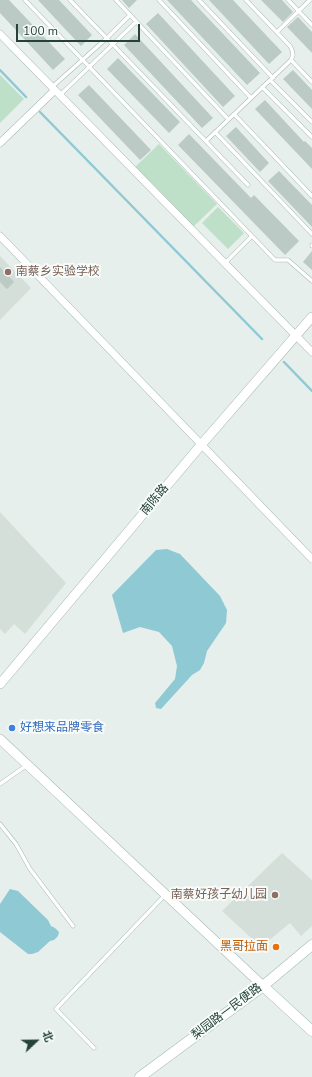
<!DOCTYPE html>
<meta charset="utf-8">
<style>
body{margin:0}
#map{position:relative;width:312px;height:1077px;overflow:hidden;background:#e6efeb;font-family:"Nunito Sans","Noto Sans SC",sans-serif}
canvas{display:block}
.north{position:absolute;left:16px;top:1021px;width:40px;height:40px;-webkit-text-stroke:3px #f7fbf9;paint-order:stroke;rotate:68deg;font-size:11px;font-weight:700;line-height:16px;text-align:center;color:#24423a}
.north::after{content:'';display:block;margin:auto;width:14px;height:18px;background:#24423a;clip-path:polygon(50% 0,100% 100%,50% 72%,0 100%)}
.scale{position:absolute;left:16px;top:24px;width:124px;height:18px;box-sizing:border-box;border:2px solid #24423a;border-top:0;padding-left:5px;font-size:12px;line-height:14px;white-space:nowrap;color:#24423a;-webkit-text-stroke:3px #f7fbf9;paint-order:stroke}
</style>
<div id="map">
<canvas width="312" height="1077"></canvas>
<div class="north">北</div>
<div class="scale">100 m</div>
</div>
<script>
const g = document.querySelector('canvas').getContext('2d');
g.lineJoin = 'round';
function fillPath(path, color) {
  g.fillStyle = color;
  g.fill(path, 'evenodd');
}
function toPath(rows) {
  const path = new Path2D();
  for (const r of rows) {
    path.moveTo(r[0], r[1]);
    for (let i = 2; i < r.length; i += 2) path.lineTo(r[i], r[i + 1]);
  }
  return path;
}
function strokePath(path, color, width, dash) {
  g.strokeStyle = color;
  g.lineWidth = width;
  g.lineCap = dash ? 'butt' : 'round';
  g.setLineDash(dash || []);
  g.stroke(path);
}
function write(font, color, halo, rows, align = 'center') {
  g.font = font + ' "Nunito Sans","Noto Sans SC",sans-serif';
  g.lineWidth = 4;
  g.setLineDash([]);
  g.textBaseline = 'middle';
  g.strokeStyle = halo;
  g.fillStyle = color;
  for (const [text, x, y, turn = 0] of rows) {
    g.save();
    g.translate(x, y);
    g.rotate((+turn || 0) * Math.PI / 180);
    g.textAlign = isNaN(turn) ? turn : align;
    if (halo) g.strokeText(text, 0, 0);
    g.fillText(text, 0, 0);
    g.restore();
  }
}
const built = toPath([
 [0,256,31,288,0,320],
 [0,512,66,583,25,634,14,624,5,634,0,629],
 [282,853,312,880,312,926,301,936,290,923,261,947,222,911]
]);
const green = toPath([
 [0,75,24,99,0,123],
 [159,144,217,204,193,227,135,167],
 [218,207,244,233,228,249,202,223]
]);
const water = toPath([
 [167,549,180,554,220,596,227,610,226,623,207,651,204,663,200,670,192,675,161,709,156,708,155,703,175,679,177,666,172,646,159,632,140,627,123,633,112,595,156,550],
 [10,889,18,891,48,920,51,926,55,928,59,932,58,936,54,940,50,941,38,952,32,954,28,954,0,932,0,904]
]);
const stream = toPath([
 [0,70,26,97],
 [40,112,262,339],
 [284,362,312,391]
]);
const building = toPath([
 [0,0,9,0,65,59,53,70,0,13],
 [38,0,59,0,92,35,81,46],
 [122,0,137,0,129,8],
 [167,0,191,0,260,73,247,85],
 [209,0,233,0,282,52,269,64],
 [261,0,282,0,293,12,283,22],
 [158,13,235,96,223,107,146,24],
 [298,17,312,32,312,53,287,27],
 [135,34,213,118,202,128,124,45],
 [118,58,180,122,169,133,107,69],
 [293,70,312,90,312,109,283,79],
 [89,85,151,150,140,160,78,95],
 [265,100,304,142,305,141,312,148,312,169,255,109],
 [236,127,269,163,260,172,226,136],
 [189,134,251,198,254,195,299,241,285,255,178,145],
 [279,171,312,205,312,227,268,181],
 [312,251,312,270,303,262],
 [0,267,14,282,7,289,0,282]
]);
const service = toPath([
 [25,0,275,260,288,260,312,281],
 [70,0,248,185],
 [116,0,228,119],
 [159,0,251,98],
 [199,0,273,78],
 [288,0,312,25],
 [277,32,310,0],
 [291,60,312,82],
 [270,80,312,122],
 [52,87,107,38,130,15],
 [262,87,312,137],
 [60,95,136,22],
 [234,114,312,196],
 [215,132,312,234],
 [206,141,291,60,293,55,292,50,290,46,246,0],
 [312,246,312,245],
 [225,263,252,236],
 [0,784,27,765],
 [0,824,16,844,30,869,73,926],
 [94,1048,56,1009,165,895]
]);
const minor = toPath([
 [0,34,312,352],
 [0,143,55,90],
 [0,236,312,559]
]);
const tertiary = toPath([
 [0,684,201,445,312,317],
 [0,739,263,986]
]);
const secondary = toPath([
 [263,986,312,1031],
 [140,1077,263,986,312,945]
]);
const markers = [
 [8,272,4,"#8d6e63"],
 [12,728,4,"#3f7fe0"],
 [275,895,4,"#8d6e63"],
 [276,947,4,"#e8710a"]
];
const educationNames = [
 ["南蔡乡实验学校",16,272],
 ["南蔡好孩子幼儿园",267,895,"right"]
];
const streetNames = [
 ["南陈路",155,500,-50],
 ["梨园路一民便路",227,1012,-37]
];
const shopNames = [
 ["好想来品牌零食",20,728]
];
const foodNames = [
 ["黑哥拉面",268,947]
];
fillPath(built, '#d4dfda');
fillPath(green, '#bfe0c8');
fillPath(water, '#8ec9d4');
strokePath(stream, '#8ec9d4', 2.5);
fillPath(building, '#bbcac4');
strokePath(service, '#a8b8b2', 4.5);
strokePath(minor, '#a8b8b2', 8);
strokePath(tertiary, '#a8b8b2', 10);
strokePath(secondary, '#a4bbb3', 11);
strokePath(service, '#fff', 3.5);
strokePath(minor, '#fff', 7);
strokePath(tertiary, '#fff', 9);
strokePath(secondary, '#fff', 10);
for (const [x, y, r, color] of markers) {
  const dot = new Path2D();
  dot.arc(x, y, r, 0, 2 * Math.PI);
  g.fillStyle = color;
  g.fill(dot);
  strokePath(dot, '#f7fbf9', 1.5);
}
write('12px', '#785e54', '#f7fbf9', educationNames, 'left');
write('12px', '#24423a', '#f7fbf9', streetNames);
write('12px', '#366cbe', '#f7fbf9', shopNames, 'left');
write('12px', '#c56008', '#f7fbf9', foodNames, 'right');
</script>
